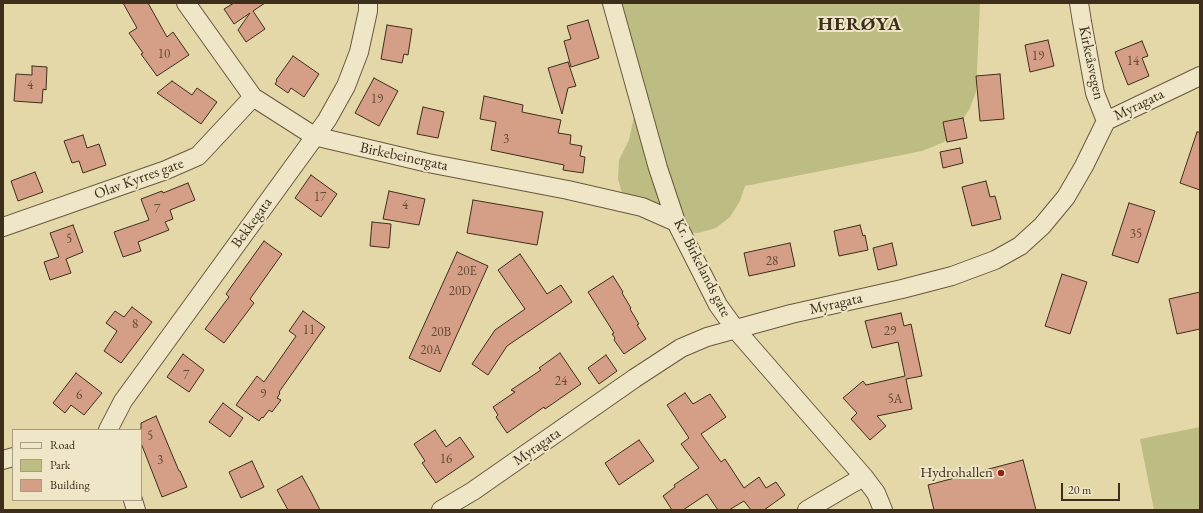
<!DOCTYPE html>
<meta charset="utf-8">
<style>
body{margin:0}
#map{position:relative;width:1203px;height:513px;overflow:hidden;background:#e5d8a8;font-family:"EB Garamond",serif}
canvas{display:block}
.frame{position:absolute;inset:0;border:4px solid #3e2e1c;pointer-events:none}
.legend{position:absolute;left:12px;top:429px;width:130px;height:72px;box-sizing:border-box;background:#eee6c6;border:1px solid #a89c82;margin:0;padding:5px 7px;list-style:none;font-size:12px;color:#3e2e1c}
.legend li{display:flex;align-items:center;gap:8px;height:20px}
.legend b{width:20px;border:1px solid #a89c82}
.scale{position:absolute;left:1061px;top:483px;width:59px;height:18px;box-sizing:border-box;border:2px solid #3e2e1c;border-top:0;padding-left:5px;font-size:12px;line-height:14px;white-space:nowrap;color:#3e2e1c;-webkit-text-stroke:3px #eee6c6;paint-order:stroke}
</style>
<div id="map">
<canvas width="1203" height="513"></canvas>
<div class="frame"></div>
<ul class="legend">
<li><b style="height:5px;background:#eee6c6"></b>Road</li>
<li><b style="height:11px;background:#bcbc83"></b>Park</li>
<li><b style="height:11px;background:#d59e87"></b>Building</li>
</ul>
<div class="scale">20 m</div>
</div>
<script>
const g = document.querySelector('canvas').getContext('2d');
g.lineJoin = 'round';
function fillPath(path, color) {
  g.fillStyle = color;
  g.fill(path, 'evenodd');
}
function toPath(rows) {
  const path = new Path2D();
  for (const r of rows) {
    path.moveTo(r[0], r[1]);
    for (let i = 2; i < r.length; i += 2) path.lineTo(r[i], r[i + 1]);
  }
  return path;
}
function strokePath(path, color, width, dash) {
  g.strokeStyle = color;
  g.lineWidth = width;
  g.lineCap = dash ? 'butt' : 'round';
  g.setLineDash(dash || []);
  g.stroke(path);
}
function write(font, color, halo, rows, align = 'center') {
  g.font = font + ' "EB Garamond",serif';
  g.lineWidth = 4;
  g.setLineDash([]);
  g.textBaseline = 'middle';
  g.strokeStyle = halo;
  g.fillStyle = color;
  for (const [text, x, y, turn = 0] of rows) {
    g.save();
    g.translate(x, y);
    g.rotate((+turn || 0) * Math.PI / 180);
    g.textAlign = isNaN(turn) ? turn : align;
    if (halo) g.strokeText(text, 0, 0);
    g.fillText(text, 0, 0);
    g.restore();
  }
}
const green = toPath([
 [603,3,980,3,976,92,970,108,957,128,944,142,922,151,745,186,740,201,730,217,716,228,698,233,680,232,664,225,650,221,634,211,623,196,618,179,619,160,629,140,637,103],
 [1200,427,1200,510,1154,510,1140,439]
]);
const building = toPath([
 [123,3,148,3,167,37,173,32,189,55,157,76,141,54,143,53,129,33,137,28,123,3],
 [234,3,265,3,253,11,265,29,246,42,238,30,250,13,234,24,224,9,234,3],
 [588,20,599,58,571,67,564,41,571,39,567,26,588,20],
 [387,25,412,29,408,55,404,54,402,63,381,59,387,25],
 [1048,40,1054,66,1030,72,1025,45,1048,40],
 [1142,41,1148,56,1142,58,1149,76,1128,85,1115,52,1142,41],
 [293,56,319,74,304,97,291,88,288,93,275,84,277,81,276,80,293,56],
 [568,62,576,86,568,88,562,114,548,68,568,62],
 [32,66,47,67,46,90,43,89,42,103,14,101,16,74,32,75,32,66],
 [1000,74,1004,119,980,121,976,76,1000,74],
 [374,78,398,91,379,126,355,113,374,78],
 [172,81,192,95,197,88,217,102,201,124,157,93,172,81],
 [484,96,523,105,522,112,561,120,558,133,571,135,570,144,582,146,580,156,585,157,583,173,563,170,564,165,491,150,496,122,480,119,484,96],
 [423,107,444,112,438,138,417,134,423,107],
 [963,118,967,138,947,142,943,122,963,118],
 [1197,132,1200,132,1200,190,1180,183,1197,132],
 [83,135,87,148,99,144,106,165,83,173,79,161,72,163,64,141,83,135],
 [960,148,963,163,943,168,940,152,960,148],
 [35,172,43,192,18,201,11,181,35,172],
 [311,175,337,194,321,217,295,198,311,175],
 [986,181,990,197,995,196,1001,219,972,226,962,187,986,181],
 [188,183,195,200,170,210,173,219,165,222,169,230,138,242,141,251,123,257,114,232,149,220,141,199,162,191,163,193,188,183],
 [389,191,425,199,419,225,383,219,389,191],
 [473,200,543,212,537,245,467,233,473,200],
 [1129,203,1155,211,1138,263,1112,255,1129,203],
 [372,222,391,224,389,248,370,246,372,222],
 [73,225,83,252,66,259,71,273,50,280,44,262,59,257,50,233,73,225],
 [860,225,863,236,865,235,868,250,839,256,834,231,860,225],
 [264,241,282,254,250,299,254,303,224,343,205,329,229,297,226,294,264,241],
 [790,243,795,266,749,276,744,253,790,243],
 [892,243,897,265,878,270,873,248,892,243],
 [457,252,488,266,440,372,409,358,457,252],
 [520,254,547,294,561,285,572,302,507,346,488,375,472,364,495,330,525,309,498,270,520,254],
 [1062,274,1087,282,1070,334,1045,326,1062,274],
 [613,276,623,292,622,293,631,308,630,309,639,324,637,325,646,339,624,354,614,340,615,338,612,334,614,333,588,292,613,276],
 [1200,292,1200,329,1177,334,1169,299,1200,292],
 [132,307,152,322,121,363,104,351,117,331,106,323,115,311,124,317,132,307],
 [303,311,325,327,279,392,280,393,277,398,281,400,272,412,269,410,263,418,262,417,259,421,236,405,257,376,264,382,296,336,289,331,303,311],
 [901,313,904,326,911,324,922,376,906,379,912,409,877,416,886,426,870,440,851,419,857,413,843,398,863,381,866,385,905,376,898,342,872,348,865,321,901,313],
 [560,353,581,384,545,409,544,407,507,433,496,417,498,415,493,407,515,392,511,390,541,370,539,368,560,353],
 [183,354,204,370,189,392,167,377,183,354],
 [606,355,617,371,599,384,588,368,606,355],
 [76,373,102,393,84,415,71,405,65,413,53,403,76,373],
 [685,393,693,404,710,394,726,417,701,434,721,462,725,459,744,488,759,477,766,488,776,482,785,495,764,510,751,510,744,501,729,510,718,510,707,494,683,510,672,510,663,496,675,487,674,485,699,468,681,444,689,438,667,405,685,393],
 [223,403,243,418,230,437,209,422,223,403],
 [156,416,179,471,180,471,187,487,162,497,141,443,141,423,156,416],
 [435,430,446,447,460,437,474,457,436,483,422,463,425,461,414,444,435,430],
 [639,440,654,461,619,485,605,463,639,440],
 [1023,460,1036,510,934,510,928,485,1023,460],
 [252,461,264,487,241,498,229,472,252,461],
 [302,476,312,494,320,510,288,510,277,490,302,476]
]);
const street = toPath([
 [186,3,253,97,314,136,428,163,568,190,642,207,676,222],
 [612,3,658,168,676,222,718,305,736,330,864,477,876,493,883,510],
 [1079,3,1082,22,1095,93,1106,121],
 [3,227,166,170,198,156,253,97],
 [108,430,123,401,327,120,346,86,359,52,368,11,368,3],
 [3,460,13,457],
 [133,500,136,510],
 [441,510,473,491,635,378,681,348,707,337,791,314,902,289,952,276,995,260,1020,246,1042,226,1066,197,1084,166,1106,121,1200,76],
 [807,510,851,484,864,477]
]);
const markers = [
 [1001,473,4,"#8f2418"]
];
const numberNames = [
 ["10",164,54],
 ["19",1038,56],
 ["14",1133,61],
 ["4",30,85],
 ["19",377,99],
 ["3",506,139],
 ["17",320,197],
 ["4",405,205],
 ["7",157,209],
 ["35",1136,234],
 ["5",69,239],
 ["28",772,261],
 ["20E",467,271],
 ["20D",460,291],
 ["8",135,324],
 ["11",309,330],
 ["29",890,331],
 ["20B",441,332],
 ["20A",431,350],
 ["7",186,375],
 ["24",561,381],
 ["9",263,394],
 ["6",79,395],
 ["5A",895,399],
 ["5",150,436],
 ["16",446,459],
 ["3",160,460]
];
const streetNames = [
 ["Kirkeåsvegen",1091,63,78],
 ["Myragata",1139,105,-26],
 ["Birkebeinergata",404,157,12],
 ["Olav Kyrres gate",139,179,-20],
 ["Bekkegata",252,223,-54],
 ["Kr. Birkelands gate",702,268,63],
 ["Myragata",836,304,-13],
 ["Myragata",537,447,-35]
];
const poiNames = [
 ["Hydrohallen",993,473]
];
const districtNames = [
 ["HERØYA",860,25]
];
fillPath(green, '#bcbc83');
fillPath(building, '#d59e87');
strokePath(building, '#3e2e1c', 1);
strokePath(street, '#68583f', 20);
strokePath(street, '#eee6c6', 18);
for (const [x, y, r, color] of markers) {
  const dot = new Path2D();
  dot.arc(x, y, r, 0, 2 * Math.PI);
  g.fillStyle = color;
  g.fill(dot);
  strokePath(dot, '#eee6c6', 1.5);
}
write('13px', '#644a37', null, numberNames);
write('15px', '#3e2e1c', '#eee6c6', streetNames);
write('15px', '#3e2e1c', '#eee6c6', poiNames, 'right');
g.letterSpacing = '1px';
write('bold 19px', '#3e2e1c', '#eee6c6', districtNames);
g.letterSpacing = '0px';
</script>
